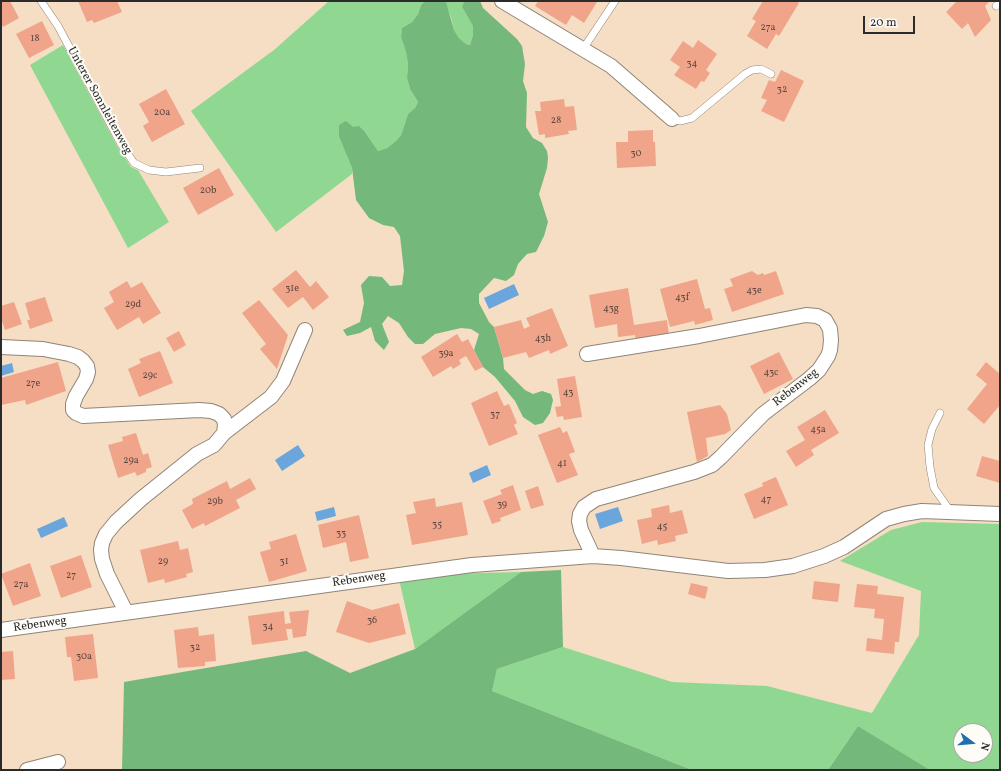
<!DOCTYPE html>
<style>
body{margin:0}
#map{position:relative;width:1001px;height:771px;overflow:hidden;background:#f5dec4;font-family:Vollkorn,serif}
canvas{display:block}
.frame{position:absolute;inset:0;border:2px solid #2b2b2b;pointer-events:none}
.north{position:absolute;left:953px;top:723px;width:40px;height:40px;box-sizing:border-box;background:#fdfcf7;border:1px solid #a9a8a5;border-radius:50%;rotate:106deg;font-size:11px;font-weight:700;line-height:16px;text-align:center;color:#2b2b2b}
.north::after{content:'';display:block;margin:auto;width:14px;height:18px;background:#1f6fb2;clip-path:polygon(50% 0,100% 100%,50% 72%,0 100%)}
.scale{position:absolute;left:863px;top:16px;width:52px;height:18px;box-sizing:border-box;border:2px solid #2b2b2b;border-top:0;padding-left:5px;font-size:12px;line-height:14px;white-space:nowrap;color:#2b2b2b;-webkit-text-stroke:3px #fdfcf7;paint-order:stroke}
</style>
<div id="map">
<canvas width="1001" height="771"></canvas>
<div class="frame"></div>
<div class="north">N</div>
<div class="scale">20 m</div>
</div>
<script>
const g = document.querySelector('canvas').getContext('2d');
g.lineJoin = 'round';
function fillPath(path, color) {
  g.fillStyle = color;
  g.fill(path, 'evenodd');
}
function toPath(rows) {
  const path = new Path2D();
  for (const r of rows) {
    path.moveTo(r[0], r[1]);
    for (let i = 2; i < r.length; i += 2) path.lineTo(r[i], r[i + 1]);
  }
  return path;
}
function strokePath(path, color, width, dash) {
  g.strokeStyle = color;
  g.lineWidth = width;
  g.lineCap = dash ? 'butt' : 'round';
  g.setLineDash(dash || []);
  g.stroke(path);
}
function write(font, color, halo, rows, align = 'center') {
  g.font = font + ' Vollkorn,serif';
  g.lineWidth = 4;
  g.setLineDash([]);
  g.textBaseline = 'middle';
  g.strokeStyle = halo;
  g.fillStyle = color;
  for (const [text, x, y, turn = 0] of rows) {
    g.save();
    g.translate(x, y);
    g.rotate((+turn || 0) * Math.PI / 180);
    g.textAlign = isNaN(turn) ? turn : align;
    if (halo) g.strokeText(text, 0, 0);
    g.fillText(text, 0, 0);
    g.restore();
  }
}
const green = toPath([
 [329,1,425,1,421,5,418,14,412,22,402,28,401,37,406,52,408,64,407,78,410,89,418,102,415,108,408,114,401,135,396,141,387,148,378,151,365,132,346,152,352,168,352,174,276,232,191,111,274,50],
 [444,1,464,1,462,7,473,26,473,35,470,45,466,44,459,38,454,30,451,17],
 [63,45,117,146,131,167,138,170,169,222,128,248,30,65],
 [922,522,1000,524,1000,770,928,770,858,726,828,770,692,770,492,691,497,669,563,647,672,682,767,686,872,713,919,635,921,591,840,561,891,530],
 [961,731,985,731,985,755,961,755],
 [521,572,415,649,398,575]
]);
const forest = toPath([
 [425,1,444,1,446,2,454,30,459,38,466,44,470,45,473,35,473,26,462,7,464,1,480,1,483,8,517,39,522,46,525,64,523,81,527,93,526,127,533,138,542,143,547,151,548,158,547,168,539,194,548,222,544,236,536,252,527,254,518,264,514,275,506,281,494,278,479,294,479,303,489,322,494,327,503,358,504,369,525,390,533,394,542,391,551,394,553,400,550,413,543,423,535,425,523,417,515,401,495,377,483,367,474,350,479,334,471,329,461,328,435,334,423,344,415,344,408,337,399,323,388,316,382,324,389,342,384,350,375,341,371,327,360,333,347,336,343,330,360,322,364,303,361,285,369,276,382,277,390,286,402,285,404,271,400,236,394,227,383,225,369,218,356,200,352,168,339,136,339,125,346,121,353,127,359,126,365,132,378,151,387,148,396,141,401,135,408,114,415,108,418,102,410,89,407,78,408,64,406,52,401,37,402,28,412,22,418,14,421,5],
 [561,570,563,647,497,669,492,691,692,770,122,770,124,682,306,651,350,673,415,649,521,572],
 [858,726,928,769,928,770,828,770]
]);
const water = toPath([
 [514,284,519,295,489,309,484,298],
 [12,363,14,372,1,376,1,366],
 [298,445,305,456,282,471,275,460],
 [487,465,491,475,473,483,469,473],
 [334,507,336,516,317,521,315,512],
 [618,507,623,521,600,529,595,514],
 [64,517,68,526,41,538,37,529]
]);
const building = toPath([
 [1,1,10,1,19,18,3,27,1,22],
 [78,1,117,1,122,12,94,23,92,20,87,22],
 [538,1,596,1,597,2,584,23,572,15,566,25,535,6],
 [763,1,796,1,799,3,779,36,776,34,767,49,747,36,756,21,752,19],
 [957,1,990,1,985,6,991,20,975,37,968,23,962,29,946,12],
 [42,21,54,45,29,58,16,34],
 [698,40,717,54,706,70,710,73,704,82,701,81,696,89,674,75,680,67,670,60,683,41,693,48],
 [781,70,804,81,784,122,761,111,767,100,761,98,769,80,775,82],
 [166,89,185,124,152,142,143,126,149,122,139,104],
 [564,99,565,107,574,106,577,130,568,131,569,134,545,138,545,134,539,135,535,111,541,111,540,102],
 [653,130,653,142,655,142,656,166,617,168,616,142,628,142,628,131],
 [219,168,234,195,198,215,183,188],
 [296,270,310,287,316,281,329,297,313,310,303,297,288,308,272,289],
 [752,271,758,275,763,273,764,275,776,271,784,294,732,312,724,289,733,286,730,279],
 [697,279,705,309,710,308,713,320,695,325,694,321,670,327,660,289],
 [127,281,131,288,142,282,161,313,143,324,139,317,117,330,104,308,114,302,109,292],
 [628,288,634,325,667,320,669,335,636,341,635,335,618,337,617,324,595,328,589,295],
 [45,297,53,321,30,329,27,320,30,320,25,303],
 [259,300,288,335,277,369,260,349,266,344,242,313],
 [14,302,22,324,5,330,1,318,1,306],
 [552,308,568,346,550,354,549,350,529,358,526,352,503,358,494,327,521,320,524,329,530,326,526,318],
 [179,331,186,345,174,352,166,338],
 [457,334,462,342,468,339,483,367,475,371,466,356,459,360,461,364,453,369,451,366,433,377,421,357],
 [160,351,173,383,139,397,128,369,141,363,139,359],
 [779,352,793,379,764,394,750,366],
 [58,362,66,391,26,405,25,400,1,405,1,378],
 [986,362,1000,374,1000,405,984,424,967,409,987,384,976,375],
 [575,376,582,417,564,420,563,416,557,417,555,407,561,406,557,379],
 [497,391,504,406,509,404,517,423,514,425,518,434,489,446,471,403],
 [720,405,727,414,731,430,725,434,706,438,708,456,697,462,687,412],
 [825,410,839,433,811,450,814,455,796,467,786,451,805,440,797,427],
 [560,427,563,433,567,431,575,452,569,454,578,475,557,483,538,435],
 [136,433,143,455,148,453,152,467,146,469,146,472,137,476,135,472,118,478,108,445,123,441,122,437],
 [982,456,1000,461,1000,483,976,476],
 [776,477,788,505,754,519,744,494,763,486,762,483],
 [250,478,256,489,236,500,240,508,205,526,204,523,192,529,182,510,193,504,192,499,227,481,230,489],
 [513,485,521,510,500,518,501,521,492,524,483,501,502,494,500,490],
 [538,486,544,505,531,509,525,491],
 [435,498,436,507,462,502,468,535,412,545,406,515,416,513,413,502],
 [669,505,670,513,682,510,688,533,675,536,676,541,658,545,657,540,642,544,637,520,652,517,651,509],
 [359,515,369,558,350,562,346,542,323,548,318,525],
 [296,534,307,571,269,582,260,552,271,549,269,542],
 [178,541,180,550,188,548,193,572,186,574,187,577,165,583,164,579,148,583,140,550],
 [81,555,92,587,61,598,50,566],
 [30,563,41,596,13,606,1,574],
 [814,581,840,584,838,602,812,599],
 [691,583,708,587,705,599,688,594],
 [857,584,878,586,877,594,904,597,899,642,895,642,894,654,866,651,867,638,882,640,884,619,874,618,875,609,854,607],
 [347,601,372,610,399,603,406,634,369,643,336,632],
 [309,610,306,636,293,638,292,629,286,629,288,640,252,645,248,616,284,611,285,624,291,623,289,612],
 [198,627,199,636,214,634,216,661,205,662,205,666,178,668,174,630],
 [93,634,98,678,74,681,71,657,67,657,65,637],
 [13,651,15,679,1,680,1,652]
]);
const lane = toPath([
 [41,1,58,26,121,144,134,163,149,170,166,172,200,168],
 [996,6,1000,4],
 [583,49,615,1],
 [672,119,680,121,692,118,745,74,752,70,761,69,771,74],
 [940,413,932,429,928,445,930,467,934,488,951,512]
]);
const street = toPath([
 [502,1,611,66,672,119],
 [1,347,43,349,69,354,78,357,83,361,87,366,88,372,86,379,76,396,73,404,73,410,76,413,83,416,199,410,211,411,219,414,224,419,225,425,224,433],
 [587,354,699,336,806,315,817,316,825,320,830,329,831,340,830,350,828,356,819,370,809,379,763,414,721,457,712,465,694,472,596,499,584,507,580,514,579,521,581,530,593,556],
 [126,612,107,574,102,559,101,550,102,543,106,534,116,522,141,499,197,454,214,445,224,433,271,397,283,381,305,330],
 [1,630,472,565,593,556,621,558,728,571,765,570,793,566,824,556,844,547,886,519,904,514,922,511,1000,514],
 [27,770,58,762]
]);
const numberNames = [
 ["27a",768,28],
 ["18",35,39],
 ["34",692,64],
 ["32",782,90],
 ["20a",162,113],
 ["28",556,121],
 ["30",636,154],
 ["20b",208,191],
 ["31e",292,289],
 ["43e",754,291],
 ["43f",682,298],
 ["29d",133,305],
 ["43g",611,309],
 ["43h",543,339],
 ["39a",446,354],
 ["43c",771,373],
 ["29c",150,376],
 ["27e",33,384],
 ["43",568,393],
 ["37",495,415],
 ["45a",818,430],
 ["29a",131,461],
 ["41",562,464],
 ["47",766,500],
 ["29b",215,502],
 ["39",502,505],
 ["35",437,525],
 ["45",662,527],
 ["33",341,534],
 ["29",163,562],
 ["31",284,562],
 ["27",71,576],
 ["27a",21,585],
 ["36",372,621],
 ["34",268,627],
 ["32",195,648],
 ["30a",84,657]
];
const streetNames = [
 ["Unterer Sonnleitenweg",99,101,61],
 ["Rebenweg",796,388,-38],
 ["Rebenweg",359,580,-8],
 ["Rebenweg",40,625,-8]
];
fillPath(green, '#90d791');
fillPath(forest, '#74b87b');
fillPath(water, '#6aa6db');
fillPath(building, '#f0a489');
strokePath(lane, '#908478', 8);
strokePath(street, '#908478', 16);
strokePath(lane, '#fff', 7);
strokePath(street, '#fff', 14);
write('10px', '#5c4942', null, numberNames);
write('12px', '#2b2b2b', '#fdfcf7', streetNames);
</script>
